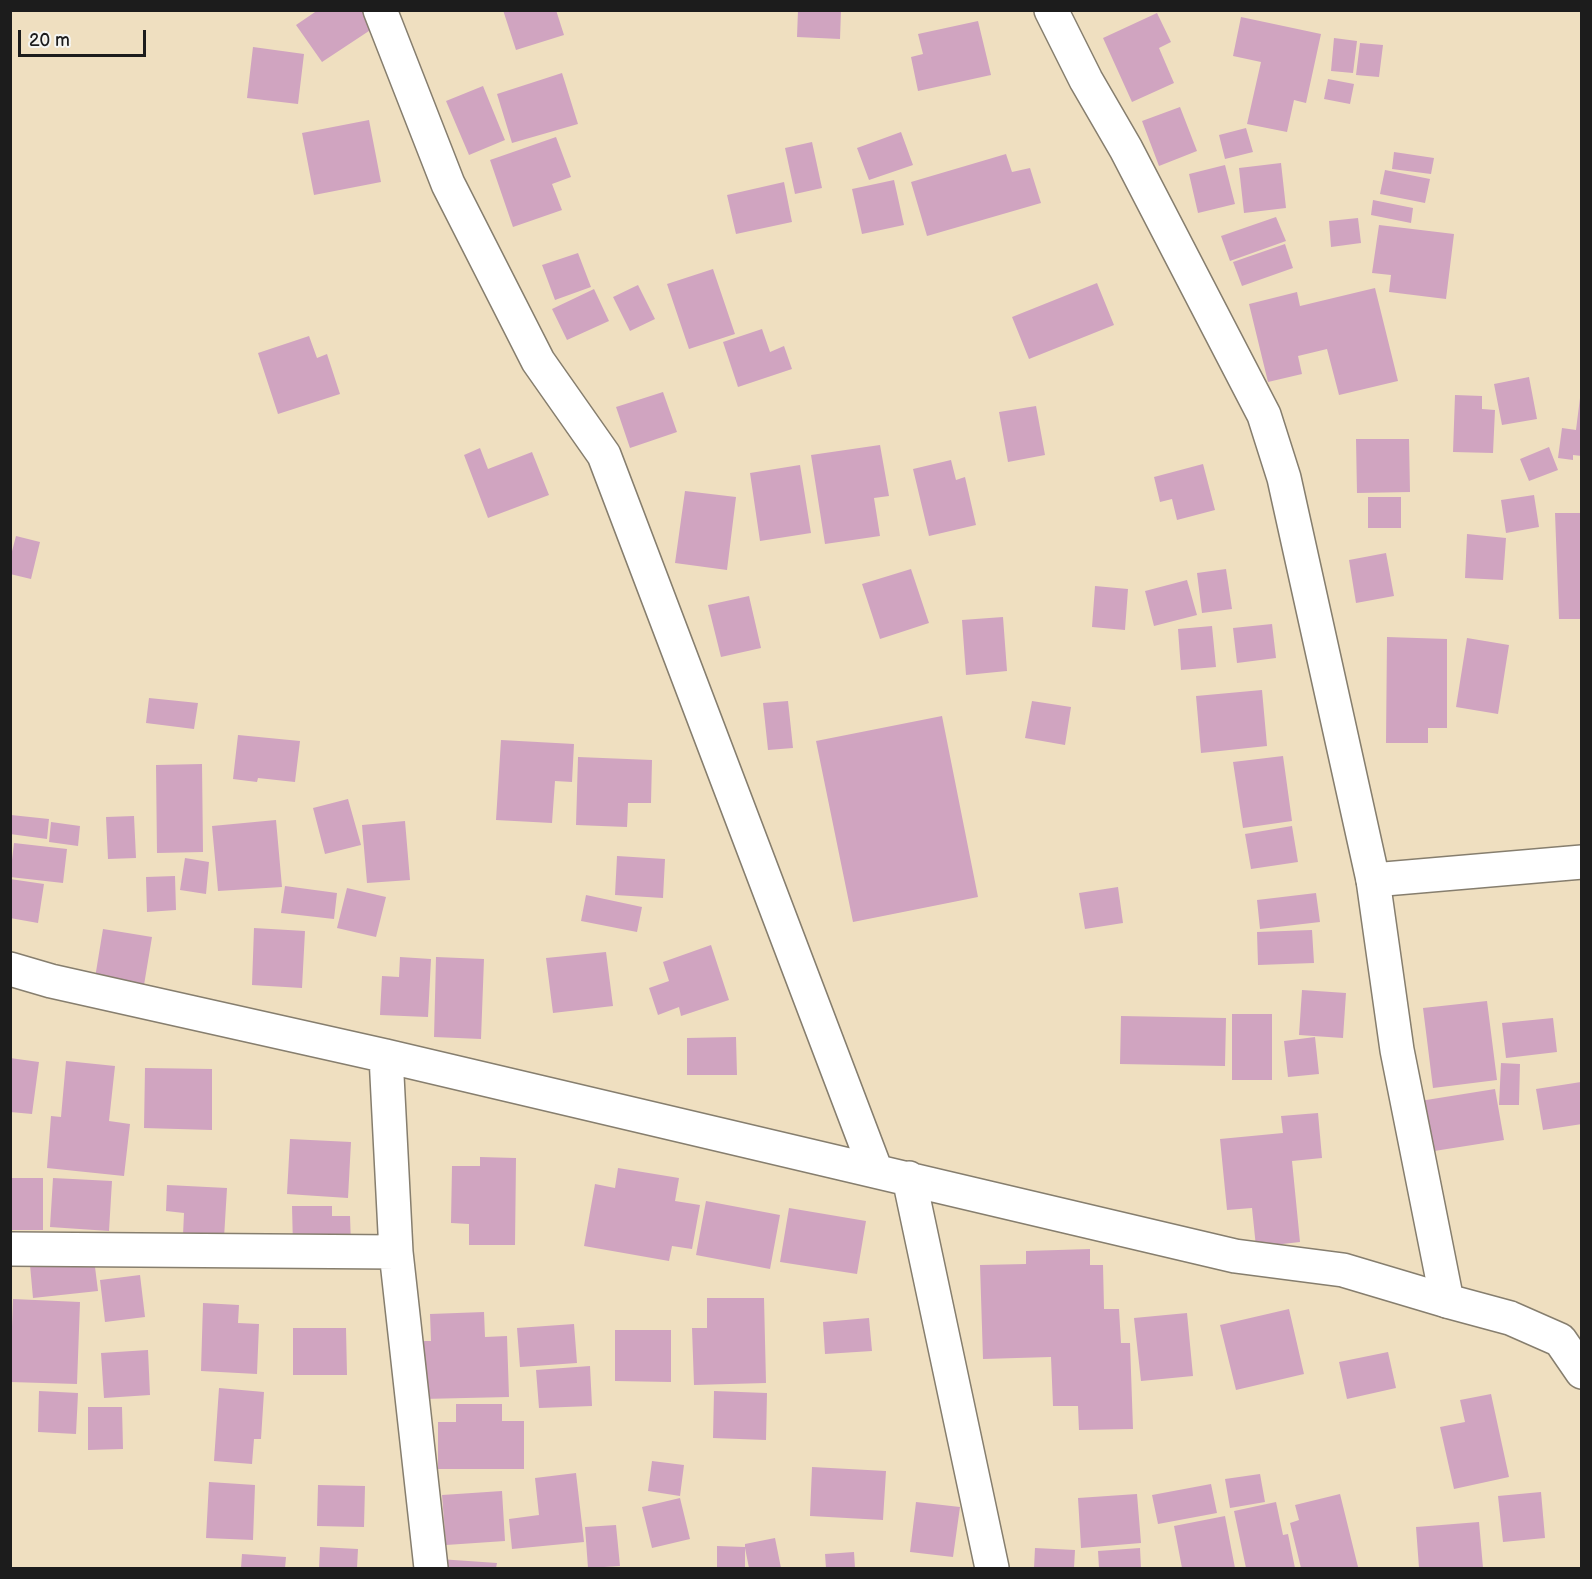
<!DOCTYPE html>
<style>
body{margin:0}
#map{position:relative;width:1592px;height:1579px;overflow:hidden;background:#efdfc0;font-family:"Balsamiq Sans",sans-serif}
canvas{display:block}
.frame{position:absolute;inset:0;border:12px solid #1c1c1c;pointer-events:none}
.scale{position:absolute;left:18px;top:30px;width:128px;height:27px;box-sizing:border-box;border:3px solid #1c1c1c;border-top:0;padding-left:8px;font-size:18px;line-height:21px;white-space:nowrap;color:#1c1c1c;-webkit-text-stroke:4px #f6f6f2;paint-order:stroke}
</style>
<div id="map">
<canvas width="1592" height="1579"></canvas>
<div class="frame"></div>
<div class="scale">20 m</div>
</div>
<script>
const g = document.querySelector('canvas').getContext('2d');
g.lineJoin = 'round';
function fillPath(path, color) {
  g.fillStyle = color;
  g.fill(path, 'evenodd');
}
function toPath(rows) {
  const path = new Path2D();
  for (const r of rows) {
    path.moveTo(r[0], r[1]);
    for (let i = 2; i < r.length; i += 2) path.lineTo(r[i], r[i + 1]);
  }
  return path;
}
function strokePath(path, color, width, dash) {
  g.strokeStyle = color;
  g.lineWidth = width;
  g.lineCap = dash ? 'butt' : 'round';
  g.setLineDash(dash || []);
  g.stroke(path);
}
const building = toPath([
 [318,10,368,10,378,25,322,62,296,25],
 [503,10,556,10,564,35,516,50],
 [798,10,841,10,840,39,797,37],
 [1157,13,1171,42,1159,48,1174,83,1132,102,1103,38],
 [1241,17,1321,34,1306,103,1294,100,1287,132,1247,124,1261,62,1233,56],
 [978,21,991,75,918,91,911,57,923,54,918,34],
 [1334,38,1357,41,1353,73,1331,71],
 [1360,43,1383,45,1379,77,1356,75],
 [253,47,304,54,298,104,247,98],
 [562,73,578,124,512,143,497,94],
 [1328,79,1354,84,1350,104,1324,99],
 [483,86,505,140,469,155,446,101],
 [1180,107,1197,151,1159,166,1142,121],
 [369,120,381,182,314,195,302,133],
 [1246,128,1253,152,1225,159,1219,135],
 [901,132,913,165,869,180,857,148],
 [556,137,571,177,552,184,562,210,513,227,490,160],
 [812,142,822,188,795,194,785,148],
 [1394,152,1434,158,1431,174,1392,169],
 [1006,154,1012,172,1030,168,1041,203,927,236,911,182],
 [1281,163,1286,208,1244,213,1239,168],
 [1225,165,1235,204,1198,213,1189,174],
 [1385,170,1430,179,1425,203,1380,194],
 [894,180,904,225,862,234,852,189],
 [784,182,792,222,736,234,727,195],
 [1373,200,1413,208,1411,223,1371,215],
 [1276,217,1286,241,1230,261,1221,236],
 [1358,218,1361,243,1331,247,1329,221],
 [1379,225,1454,234,1446,299,1389,292,1391,275,1372,273],
 [1285,244,1293,268,1242,286,1233,262],
 [578,253,591,287,555,300,542,265],
 [713,269,735,334,689,349,667,284],
 [1097,283,1114,325,1029,359,1012,317],
 [638,285,655,319,630,331,613,297],
 [1375,288,1398,381,1339,395,1327,349,1298,356,1302,374,1268,382,1249,304,1297,292,1300,306],
 [594,289,609,321,567,340,552,309],
 [762,329,770,352,784,346,792,369,738,387,723,342],
 [309,336,317,358,327,354,340,394,278,414,258,353],
 [1529,377,1537,419,1502,425,1494,384],
 [663,392,677,432,630,448,616,407],
 [1455,395,1482,396,1482,409,1495,410,1493,453,1453,452],
 [1580,398,1582,456,1573,455,1573,460,1558,458,1562,428,1576,430],
 [1036,406,1045,455,1008,462,999,412],
 [1356,439,1409,439,1410,492,1357,493],
 [880,445,889,496,874,498,880,536,825,544,811,455],
 [1549,447,1558,470,1529,481,1520,459],
 [480,448,488,469,532,452,549,495,488,518,464,455],
 [951,460,956,480,965,477,976,525,929,536,913,469],
 [1203,464,1215,510,1177,520,1172,499,1160,502,1154,477],
 [800,465,811,533,760,541,750,473],
 [685,491,736,497,727,570,675,563],
 [1534,495,1539,527,1506,533,1501,500],
 [1368,497,1401,497,1401,528,1368,528],
 [1555,513,1582,513,1582,619,1559,619],
 [1467,534,1506,538,1503,580,1465,578],
 [16,536,40,542,31,579,10,574,10,559],
 [1386,553,1394,596,1356,603,1349,560],
 [911,569,929,623,880,639,862,584],
 [1226,569,1232,609,1202,613,1197,573],
 [1187,580,1197,615,1154,626,1145,591],
 [1095,586,1128,589,1125,630,1092,627],
 [749,596,761,648,721,657,708,605],
 [1003,617,1007,671,966,675,962,620],
 [1272,624,1276,658,1237,663,1233,628],
 [1212,626,1216,667,1181,670,1178,629],
 [1387,637,1447,639,1447,728,1428,728,1428,743,1386,743],
 [1467,638,1509,645,1498,714,1456,707],
 [1262,690,1267,746,1201,753,1196,696],
 [149,698,198,703,194,729,146,723],
 [788,701,793,748,768,750,763,703],
 [1032,701,1071,707,1065,745,1025,738],
 [942,716,978,897,853,922,816,741],
 [238,735,300,741,295,782,258,778,257,782,233,779],
 [501,740,574,744,572,782,555,781,552,823,496,820],
 [1283,756,1292,821,1243,828,1233,762],
 [578,757,652,760,651,803,628,803,627,827,576,825],
 [202,764,203,852,157,853,156,765],
 [348,799,361,845,325,854,313,808],
 [11,815,49,819,47,839,10,834],
 [134,816,136,858,108,859,106,817],
 [276,820,282,887,218,891,212,826],
 [405,821,410,880,367,883,362,825],
 [51,822,80,826,78,846,49,842],
 [1292,826,1298,862,1251,869,1245,834],
 [14,843,67,849,63,883,10,877],
 [617,856,665,859,663,898,615,895],
 [185,858,209,862,206,894,180,890],
 [175,876,176,910,147,912,146,877],
 [10,879,44,884,38,923,10,918],
 [285,886,337,893,334,919,281,913],
 [1118,887,1123,923,1085,929,1079,893],
 [347,888,386,897,376,937,337,928],
 [1316,893,1320,922,1260,929,1257,900],
 [586,895,642,907,637,932,581,921],
 [254,928,305,931,302,988,252,985],
 [103,929,152,937,143,991,94,984],
 [1312,930,1314,963,1258,965,1257,932],
 [711,945,729,1000,681,1016,679,1007,658,1015,649,988,669,981,663,962],
 [606,952,613,1006,553,1013,546,958],
 [400,957,431,959,428,1017,380,1015,382,976,399,977],
 [436,957,484,959,481,1039,434,1037],
 [1302,990,1346,993,1343,1038,1299,1035],
 [1487,1001,1497,1080,1433,1088,1423,1008],
 [1232,1014,1272,1014,1272,1080,1232,1080],
 [1121,1016,1226,1018,1225,1066,1120,1064],
 [1553,1018,1557,1052,1506,1058,1502,1023],
 [736,1037,737,1075,687,1075,687,1038],
 [1315,1037,1319,1074,1288,1077,1284,1041],
 [10,1058,39,1062,32,1114,10,1112],
 [66,1061,115,1066,109,1121,130,1124,124,1176,47,1168,51,1116,61,1117],
 [1501,1063,1520,1064,1519,1105,1499,1105],
 [145,1068,212,1069,212,1130,144,1128],
 [1581,1082,1582,1124,1543,1130,1536,1089],
 [1495,1089,1504,1140,1428,1152,1420,1101],
 [1318,1113,1322,1158,1292,1161,1300,1242,1256,1247,1252,1208,1227,1210,1220,1139,1283,1133,1281,1116],
 [290,1139,351,1142,348,1198,287,1194],
 [480,1157,516,1158,515,1245,469,1245,469,1224,451,1223,452,1166,480,1166],
 [618,1168,679,1178,675,1201,700,1205,692,1249,672,1246,669,1261,584,1246,595,1184,615,1188],
 [10,1178,43,1178,43,1230,10,1230],
 [53,1178,112,1181,109,1231,50,1227],
 [167,1185,227,1188,224,1238,183,1235,184,1213,166,1211],
 [706,1201,780,1215,770,1269,696,1255],
 [292,1206,332,1206,332,1216,350,1216,351,1245,293,1246],
 [789,1208,866,1221,857,1274,780,1262],
 [1090,1249,1090,1265,1103,1265,1104,1309,1119,1309,1121,1343,1130,1343,1133,1429,1079,1430,1078,1406,1053,1406,1051,1357,983,1359,980,1265,1026,1264,1026,1251],
 [94,1259,98,1291,33,1298,30,1265],
 [140,1275,145,1317,105,1322,100,1280],
 [707,1298,764,1298,766,1383,694,1385,692,1328,707,1328],
 [13,1299,80,1302,77,1384,10,1382],
 [203,1303,239,1305,238,1323,259,1324,257,1374,201,1371],
 [1289,1309,1304,1374,1236,1390,1220,1325],
 [484,1312,485,1337,507,1336,509,1397,422,1399,420,1341,431,1341,430,1314],
 [1187,1313,1193,1376,1141,1381,1134,1318],
 [869,1318,872,1351,825,1354,823,1322],
 [574,1324,577,1363,520,1367,517,1328],
 [293,1328,346,1328,347,1375,293,1375],
 [615,1330,671,1330,671,1382,615,1381],
 [148,1350,150,1395,104,1398,101,1353],
 [1388,1352,1396,1388,1347,1399,1339,1362],
 [590,1366,592,1406,539,1408,536,1370],
 [219,1388,264,1392,261,1439,254,1439,252,1464,214,1461],
 [39,1391,78,1393,76,1434,38,1432],
 [714,1391,767,1393,766,1440,713,1438],
 [1491,1394,1509,1477,1454,1489,1440,1427,1465,1422,1460,1400],
 [456,1404,502,1404,502,1421,524,1421,524,1469,438,1469,438,1422,456,1422],
 [88,1407,122,1407,123,1449,88,1450],
 [652,1461,684,1465,680,1496,648,1491],
 [812,1467,886,1471,883,1520,810,1516],
 [576,1473,584,1542,512,1549,509,1519,539,1515,535,1478],
 [1260,1474,1265,1502,1230,1508,1225,1479],
 [209,1482,255,1485,253,1540,206,1538],
 [1211,1484,1217,1513,1158,1524,1152,1495],
 [318,1485,365,1486,364,1527,317,1526],
 [502,1491,505,1541,446,1545,442,1495],
 [1541,1492,1545,1538,1503,1542,1498,1496],
 [1137,1494,1141,1543,1081,1548,1078,1498],
 [1340,1494,1358,1567,1301,1568,1290,1523,1299,1520,1295,1505],
 [680,1498,690,1539,652,1548,642,1507],
 [916,1502,960,1507,953,1557,910,1552],
 [1276,1502,1283,1535,1288,1534,1295,1568,1246,1568,1234,1511],
 [1225,1516,1235,1568,1182,1568,1174,1526],
 [1479,1522,1483,1568,1419,1568,1416,1527],
 [616,1525,620,1566,588,1568,585,1527],
 [775,1538,781,1568,749,1568,745,1548,745,1568,717,1568,717,1546,745,1547,745,1544],
 [320,1547,358,1549,357,1568,319,1568],
 [1035,1548,1075,1550,1074,1568,1034,1568],
 [1140,1548,1141,1568,1099,1568,1098,1551],
 [854,1552,855,1568,826,1568,825,1554],
 [242,1554,286,1557,285,1568,241,1568],
 [439,1559,497,1563,496,1568,439,1568]
]);
const minor = toPath([
 [380,10,448,184,538,361,604,455,876,1171],
 [1373,880,1582,862],
 [10,969,51,981,386,1056,1235,1256,1343,1270,1447,1301],
 [386,1056,396,1252,431,1568],
 [909,1178,992,1568],
 [10,1249,396,1252]
]);
const tertiary = toPath([
 [1051,10,1086,80,1126,149,1264,415,1284,478,1373,880,1397,1050,1447,1301,1510,1318,1560,1340,1582,1372]
]);
fillPath(building, '#d0a4c0');
strokePath(minor, '#867e6e', 36);
strokePath(tertiary, '#867e6e', 36);
strokePath(minor, '#fff', 33);
strokePath(tertiary, '#fff', 33);
</script>
